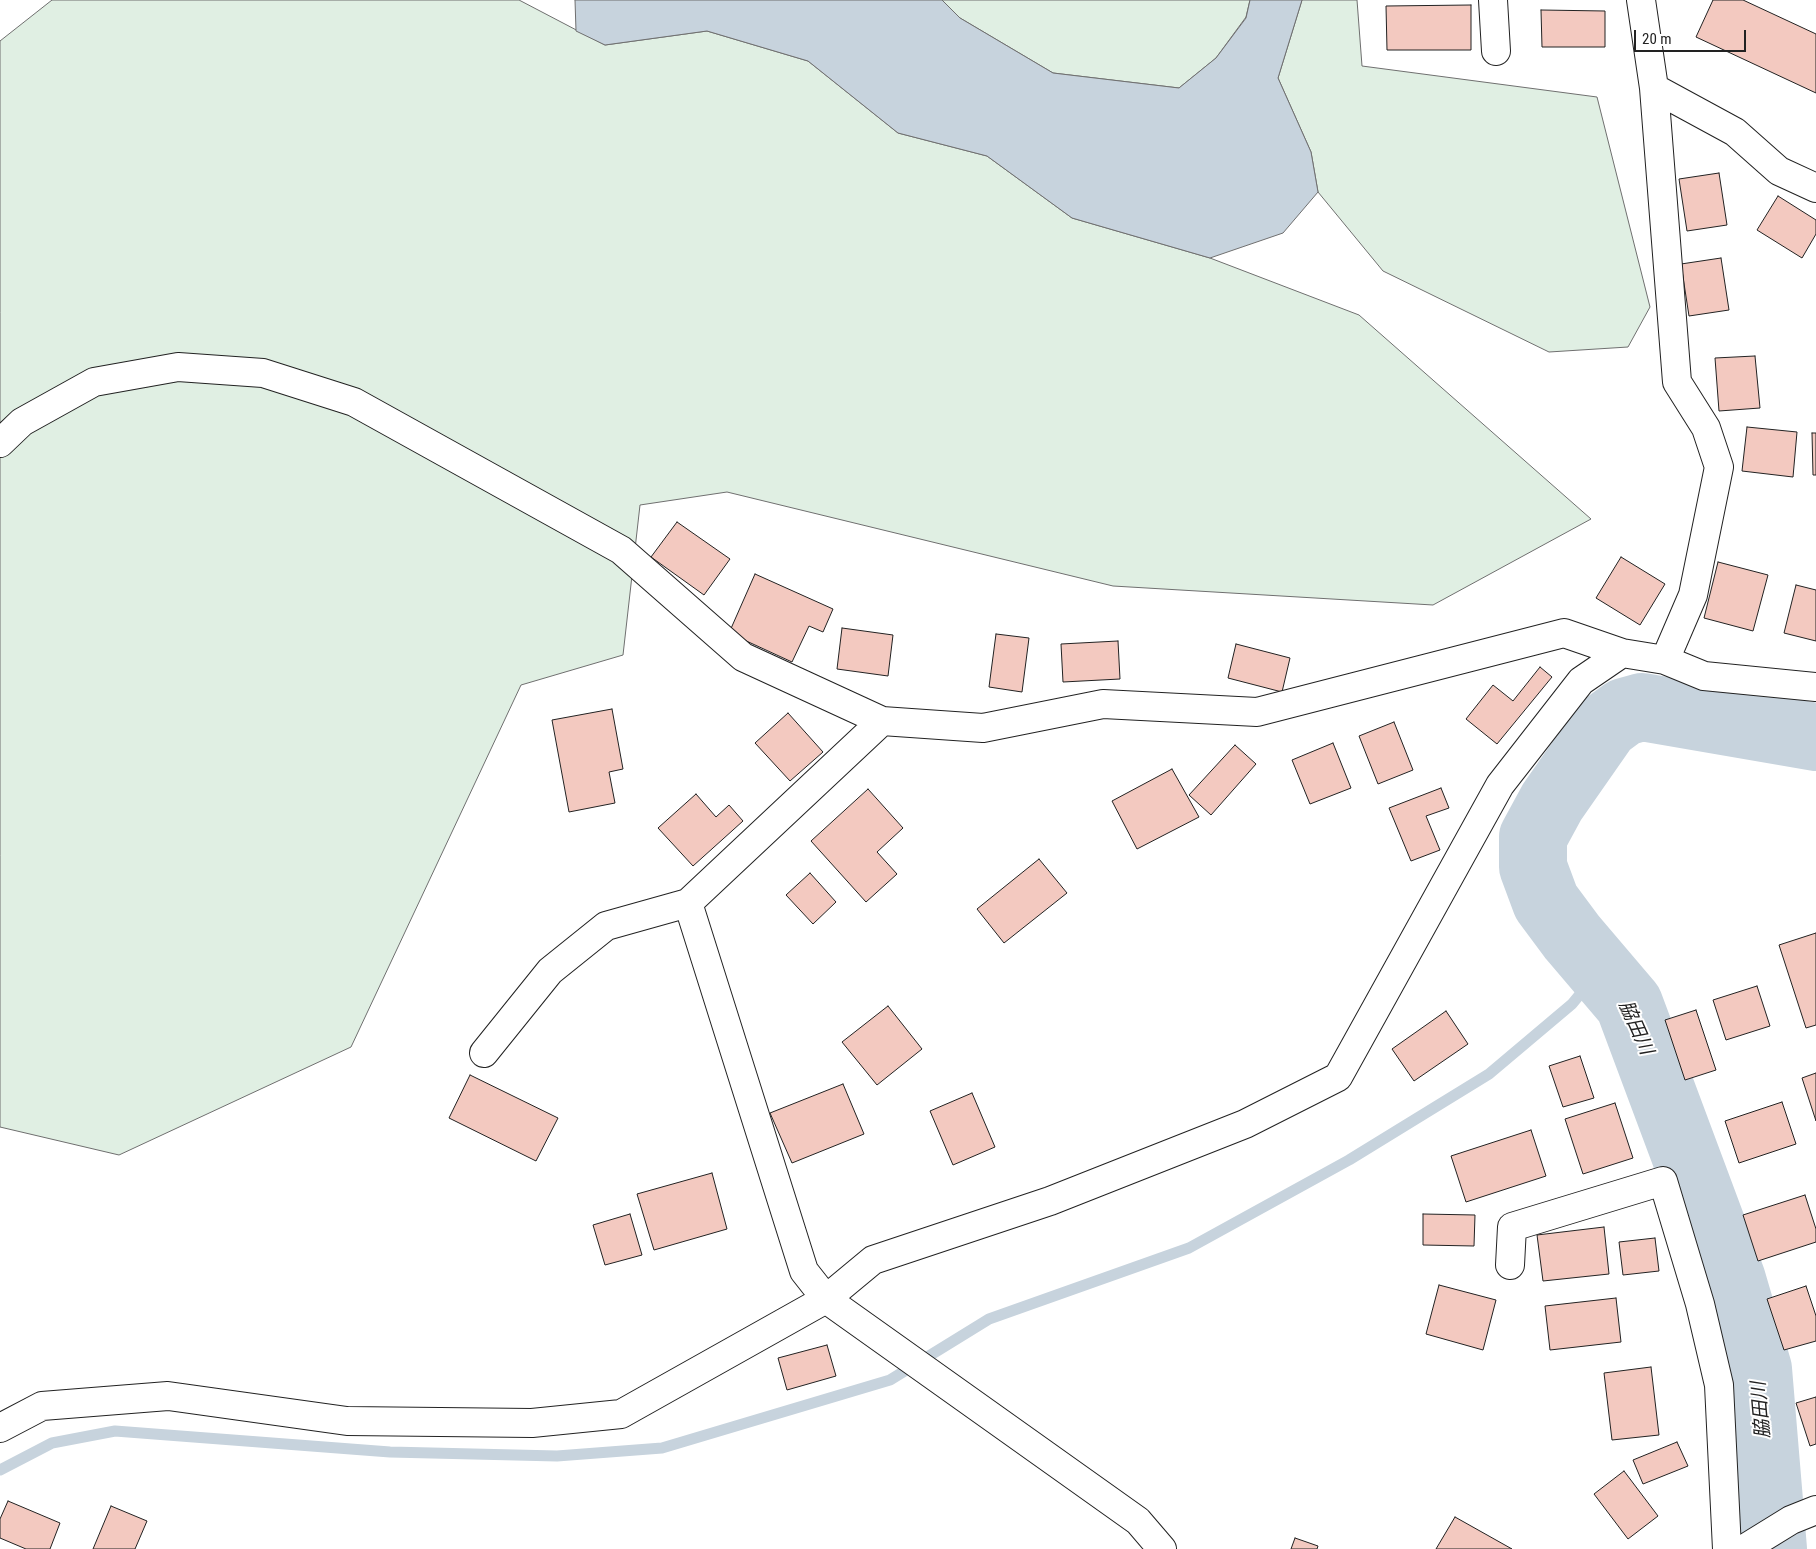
<!DOCTYPE html>
<meta charset="utf-8">
<style>
body{margin:0}
#map{position:relative;width:1816px;height:1549px;overflow:hidden;background:#fff;font-family:"Roboto Condensed",sans-serif}
canvas{display:block}
.scale{position:absolute;left:1634px;top:30px;width:112px;height:22px;box-sizing:border-box;border:2px solid #222;border-top:0;padding-left:6px;font-size:15px;line-height:18px;white-space:nowrap;color:#222;-webkit-text-stroke:4px #fff;paint-order:stroke}
</style>
<div id="map">
<canvas width="1816" height="1549"></canvas>
<div class="scale">20 m</div>
</div>
<script>
const g = document.querySelector('canvas').getContext('2d');
g.lineJoin = 'round';
function fillPath(path, color) {
  g.fillStyle = color;
  g.fill(path, 'evenodd');
}
function toPath(rows) {
  const path = new Path2D();
  for (const r of rows) {
    path.moveTo(r[0], r[1]);
    for (let i = 2; i < r.length; i += 2) path.lineTo(r[i], r[i + 1]);
  }
  return path;
}
function strokePath(path, color, width, dash) {
  g.strokeStyle = color;
  g.lineWidth = width;
  g.lineCap = dash ? 'butt' : 'round';
  g.setLineDash(dash || []);
  g.stroke(path);
}
function write(font, color, halo, rows, align = 'center') {
  g.font = font + ' "Roboto Condensed","Noto Sans JP",sans-serif';
  g.lineWidth = 4;
  g.setLineDash([]);
  g.textBaseline = 'middle';
  g.strokeStyle = halo;
  g.fillStyle = color;
  for (const [text, x, y, turn = 0] of rows) {
    g.save();
    g.translate(x, y);
    g.rotate((+turn || 0) * Math.PI / 180);
    g.textAlign = isNaN(turn) ? turn : align;
    if (halo) g.strokeText(text, 0, 0);
    g.fillText(text, 0, 0);
    g.restore();
  }
}
const green = toPath([
 [52,0,519,0,605,45,707,31,808,61,898,133,987,156,1072,218,1210,258,1359,315,1591,519,1433,605,1113,586,727,492,640,505,623,655,521,685,351,1047,119,1155,0,1127,0,41,52,0],
 [942,0,1250,0,1246,17,1216,58,1179,88,1053,73,960,18,942,0],
 [1302,0,1357,0,1362,66,1597,97,1650,307,1628,347,1549,352,1383,271,1318,192,1311,152,1278,78,1302,0]
]);
const water = toPath([
 [575,0,942,0,960,18,1053,73,1179,88,1216,58,1246,18,1250,0,1302,0,1278,78,1311,152,1318,192,1283,233,1210,258,1072,218,987,156,898,133,808,61,707,31,605,45,576,31,575,0]
]);
const stream = toPath([
 [0,1470,52,1443,115,1431,390,1452,557,1456,662,1448,890,1380,989,1319,1189,1248,1349,1160,1489,1074,1572,1004,1600,970]
]);
const river = toPath([
 [1773,1549,1758,1369,1732,1280,1629,1004,1572,937,1546,902,1533,867,1533,837,1552,802,1605,726,1624,712,1642,707,1816,737]
]);
const building = toPath([
 [1713,0,1743,0,1816,34,1816,93,1696,37,1713,0],
 [1471,5,1471,50,1387,50,1386,6,1471,5],
 [1541,10,1605,11,1605,47,1542,47,1541,10],
 [1719,173,1727,225,1687,231,1679,179,1719,173],
 [1778,196,1816,220,1816,234,1802,258,1757,230,1778,196],
 [1721,258,1729,310,1689,316,1681,264,1721,258],
 [1755,356,1760,408,1719,411,1715,358,1755,356],
 [1747,427,1797,432,1793,477,1742,471,1747,427],
 [1812,433,1816,433,1816,475,1813,475,1812,433],
 [677,522,730,559,704,595,651,557,677,522],
 [1621,557,1665,584,1640,625,1596,598,1621,557],
 [1718,562,1768,575,1753,631,1704,618,1718,562],
 [755,574,833,609,823,632,809,626,792,662,729,633,755,574],
 [1796,585,1816,590,1816,641,1784,633,1796,585],
 [842,628,893,635,888,676,837,669,842,628],
 [996,634,1029,638,1022,692,989,687,996,634],
 [1118,641,1120,679,1063,682,1061,644,1118,641],
 [1236,644,1290,658,1282,692,1228,678,1236,644],
 [1540,667,1552,677,1497,744,1466,719,1493,685,1513,701,1540,667],
 [612,709,623,769,609,772,615,803,569,812,552,720,612,709],
 [788,713,823,752,790,781,755,743,788,713],
 [1394,722,1413,770,1378,784,1359,736,1394,722],
 [1333,743,1351,788,1310,804,1292,760,1333,743],
 [1235,745,1256,764,1211,815,1189,795,1235,745],
 [1172,769,1199,817,1137,849,1112,801,1172,769],
 [1441,788,1449,808,1426,816,1440,850,1411,861,1389,808,1441,788],
 [868,789,903,828,877,852,897,874,866,902,811,841,868,789],
 [696,794,716,817,729,805,743,821,693,866,658,828,696,794],
 [1039,859,1067,893,1004,943,977,909,1039,859],
 [810,873,836,902,813,924,786,895,810,873],
 [1816,933,1816,1025,1806,1028,1779,945,1816,933],
 [1757,986,1770,1026,1726,1040,1713,1000,1757,986],
 [888,1006,922,1049,877,1085,842,1042,888,1006],
 [1696,1010,1716,1070,1685,1080,1665,1020,1696,1010],
 [1446,1011,1468,1044,1414,1081,1392,1049,1446,1011],
 [1580,1056,1594,1098,1563,1107,1549,1066,1580,1056],
 [1816,1073,1816,1121,1802,1078,1816,1073],
 [470,1075,558,1118,536,1161,449,1118,470,1075],
 [843,1084,864,1134,792,1163,770,1113,843,1084],
 [972,1093,995,1147,953,1165,930,1111,972,1093],
 [1782,1102,1796,1144,1739,1163,1725,1121,1782,1102],
 [1615,1103,1633,1158,1583,1174,1565,1119,1615,1103],
 [1531,1130,1546,1176,1466,1202,1451,1156,1531,1130],
 [712,1173,727,1229,654,1250,637,1194,712,1173],
 [1805,1195,1816,1229,1816,1242,1758,1261,1743,1215,1805,1195],
 [630,1214,642,1255,605,1265,593,1225,630,1214],
 [1423,1214,1475,1215,1474,1246,1423,1245,1423,1214],
 [1604,1227,1609,1274,1543,1281,1537,1235,1604,1227],
 [1655,1238,1659,1271,1623,1275,1619,1242,1655,1238],
 [1439,1285,1496,1300,1483,1350,1426,1334,1439,1285],
 [1806,1286,1816,1316,1816,1341,1784,1350,1767,1299,1806,1286],
 [1616,1298,1621,1342,1550,1350,1545,1306,1616,1298],
 [827,1345,836,1376,787,1390,778,1358,827,1345],
 [1651,1367,1659,1435,1612,1440,1604,1373,1651,1367],
 [1816,1397,1816,1444,1810,1446,1796,1403,1816,1397],
 [1677,1442,1688,1466,1643,1484,1633,1460,1677,1442],
 [1624,1471,1658,1516,1628,1539,1594,1494,1624,1471],
 [8,1501,60,1523,50,1549,26,1549,0,1538,0,1519,8,1501],
 [111,1506,147,1521,135,1549,93,1549,111,1506],
 [1455,1517,1512,1549,1436,1549,1455,1517],
 [1295,1538,1318,1546,1317,1549,1291,1549,1295,1538]
]);
const minor = toPath([
 [1493,0,1496,51],
 [1641,0,1654,88,1677,382,1706,428,1719,467,1693,595,1665,660],
 [1654,88,1735,132,1779,171,1816,188],
 [0,443,22,422,94,382,178,367,263,373,354,402,621,550,743,657,882,721,983,728,1103,704,1257,712,1564,633,1622,653,1665,660,1704,676,1816,687],
 [688,903,804,1271,826,1299,1138,1521,1162,1549],
 [484,1053,550,971,606,926,688,903,882,721],
 [1510,1265,1512,1227,1663,1181,1700,1304,1719,1385,1727,1549],
 [0,1428,42,1406,168,1396,347,1421,532,1423,621,1414,826,1299,873,1260,1050,1201,1245,1124,1338,1077,1500,785,1581,681,1622,653]
]);
const major = toPath([
 [1744,1549,1791,1520,1816,1510]
]);
const waterNames = [
 ["脇田川",1635,1028,66],
 ["脇田川",1762,1410,-95]
];
fillPath(green, '#e0efe3');
strokePath(green, '#6f6f6f', 1);
fillPath(water, '#c7d3dd');
strokePath(water, '#6f6f6f', 1);
strokePath(stream, '#c7d3dd', 11);
strokePath(river, '#c7d3dd', 68);
fillPath(building, '#f3c9c0');
strokePath(building, '#222', 1);
strokePath(minor, '#222', 30);
strokePath(major, '#222', 30);
strokePath(minor, '#fff', 28);
strokePath(major, '#fff', 28);
write('italic 19px', '#222', '#fff', waterNames);
</script>
